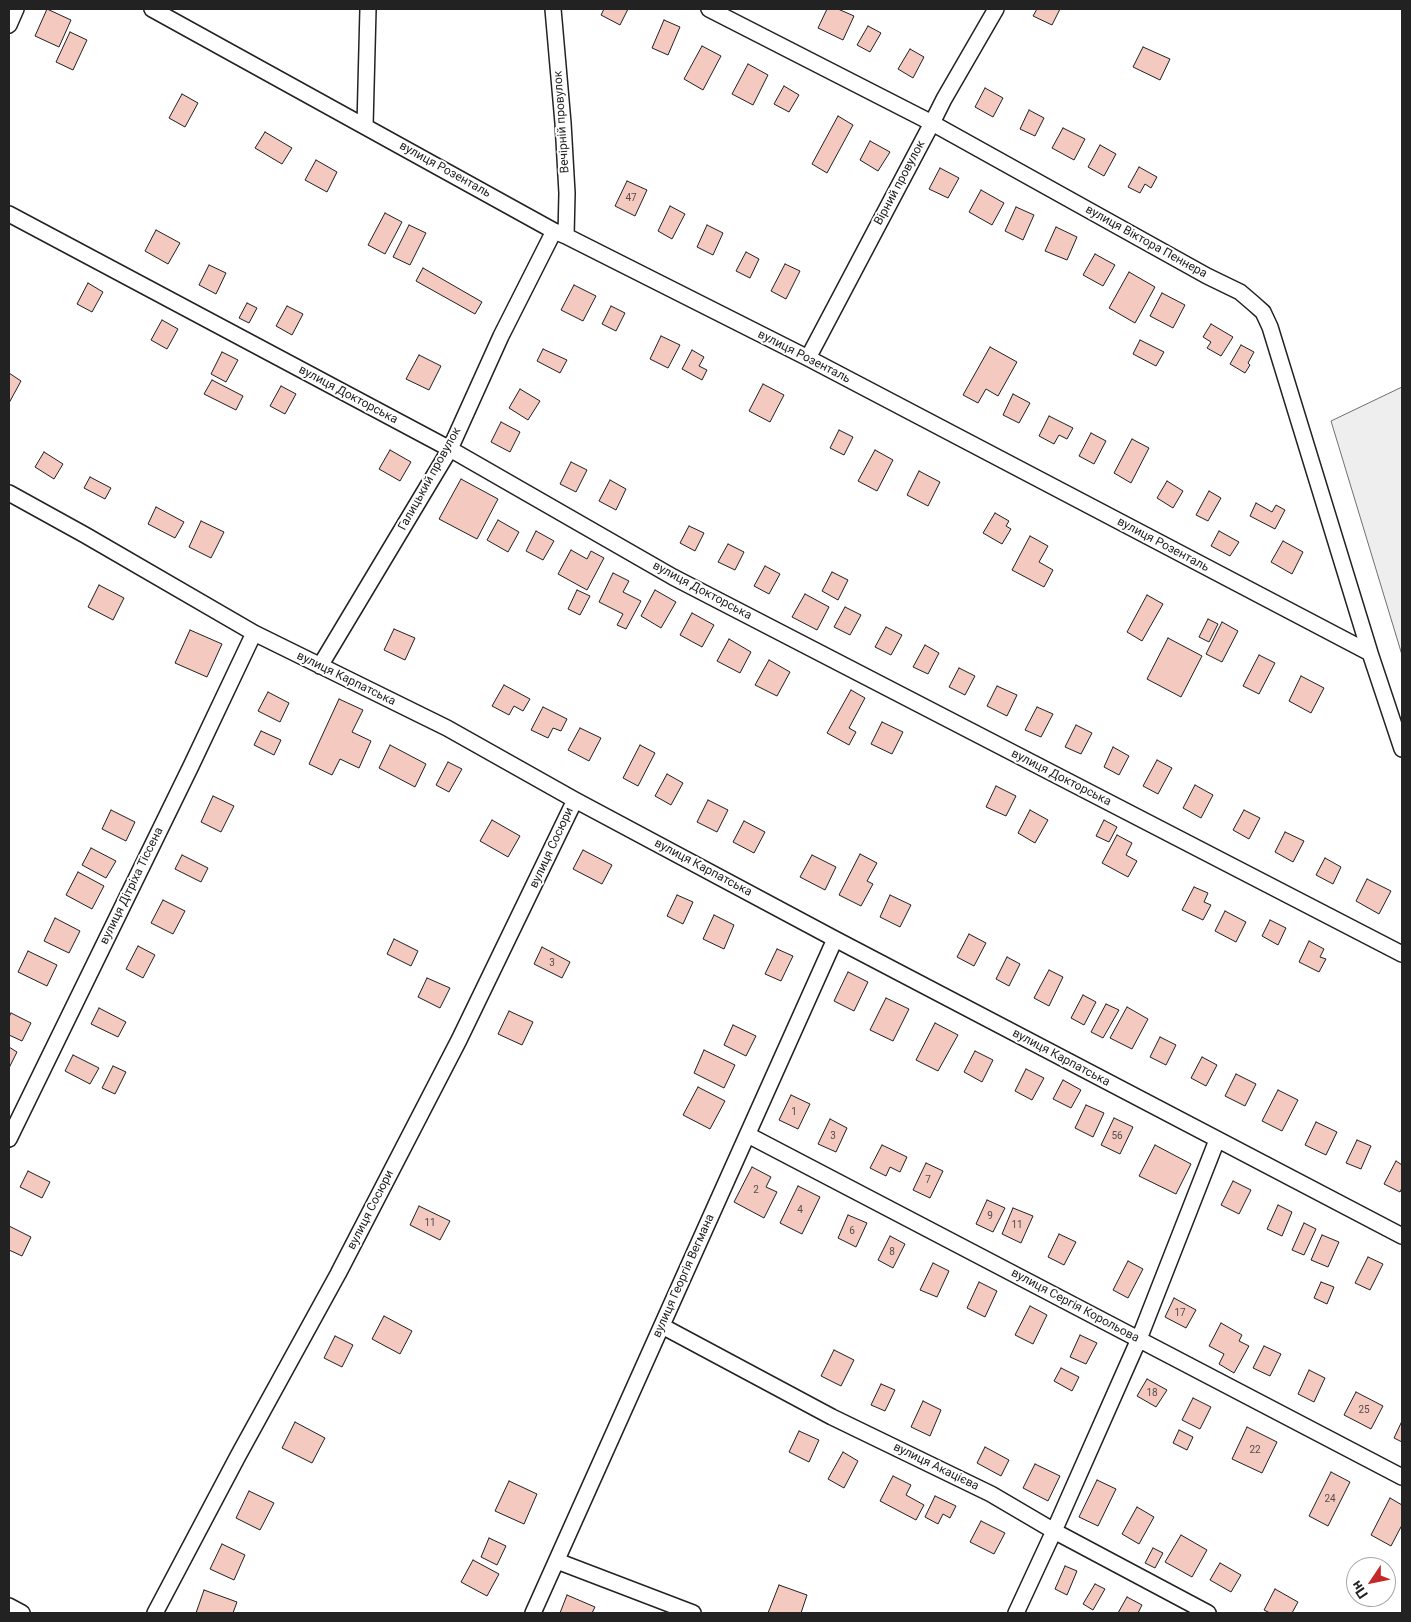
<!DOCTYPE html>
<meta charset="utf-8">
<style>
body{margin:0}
#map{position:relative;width:1411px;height:1622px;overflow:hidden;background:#fff;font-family:Roboto,sans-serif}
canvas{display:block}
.frame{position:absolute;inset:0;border:10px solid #222;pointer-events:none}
.north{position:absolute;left:1346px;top:1557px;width:50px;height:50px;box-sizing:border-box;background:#fff;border:1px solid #a7a7a7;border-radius:50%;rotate:236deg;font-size:14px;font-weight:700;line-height:20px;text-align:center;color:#222}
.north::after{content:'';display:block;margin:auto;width:18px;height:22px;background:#c62828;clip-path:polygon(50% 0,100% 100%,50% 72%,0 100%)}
</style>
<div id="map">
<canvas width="1411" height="1622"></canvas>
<div class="frame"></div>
<div class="north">Пн</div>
</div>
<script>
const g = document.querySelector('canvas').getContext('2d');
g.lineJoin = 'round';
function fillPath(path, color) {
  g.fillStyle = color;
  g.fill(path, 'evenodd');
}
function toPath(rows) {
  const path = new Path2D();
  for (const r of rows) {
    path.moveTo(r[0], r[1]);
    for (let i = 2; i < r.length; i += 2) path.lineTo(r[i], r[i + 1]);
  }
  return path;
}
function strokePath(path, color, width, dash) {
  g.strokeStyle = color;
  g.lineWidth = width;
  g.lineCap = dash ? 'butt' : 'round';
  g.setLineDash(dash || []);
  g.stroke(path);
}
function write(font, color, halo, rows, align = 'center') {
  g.font = font + ' Roboto,sans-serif';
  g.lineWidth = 4;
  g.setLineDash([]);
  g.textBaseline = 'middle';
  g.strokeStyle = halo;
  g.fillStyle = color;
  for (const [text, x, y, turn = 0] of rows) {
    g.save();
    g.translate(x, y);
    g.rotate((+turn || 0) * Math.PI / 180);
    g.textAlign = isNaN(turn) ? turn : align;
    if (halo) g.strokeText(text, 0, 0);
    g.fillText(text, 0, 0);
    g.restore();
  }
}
const green = toPath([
 [1402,387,1402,655,1331,421,1402,387]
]);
const building = toPath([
 [47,9,71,20,59,47,35,36,47,9],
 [604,9,628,9,620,25,601,15,604,9],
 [827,9,838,9,854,16,843,40,818,28,827,9],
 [1037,9,1060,9,1052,25,1033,16,1037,9],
 [664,20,680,27,668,55,652,48,664,20],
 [868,26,881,33,870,52,857,45,868,26],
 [70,32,87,40,73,70,56,62,70,32],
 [702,46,721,56,703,90,684,79,702,46],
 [1143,47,1170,59,1160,80,1133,67,1143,47],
 [910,49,924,57,913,78,898,69,910,49],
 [748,64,768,75,753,105,732,94,748,64],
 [784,86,799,95,789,112,774,104,784,86],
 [985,88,1003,98,993,117,975,107,985,88],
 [182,94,198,103,185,127,169,118,182,94],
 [1029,110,1044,118,1035,136,1020,129,1029,110],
 [838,116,853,125,827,173,812,164,838,116],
 [1063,128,1085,139,1074,160,1052,148,1063,128],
 [265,132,292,148,282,164,255,148,265,132],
 [870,141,890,152,878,171,860,160,870,141],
 [1100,145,1116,154,1104,176,1088,167,1100,145],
 [316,160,337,172,327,192,305,180,316,160],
 [1139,167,1157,177,1151,188,1145,184,1140,193,1128,187,1139,167],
 [940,168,959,178,948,198,929,189,940,168],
 [627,181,647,190,635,216,615,206,627,181],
 [981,190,1004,203,992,225,969,212,981,190],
 [670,206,685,214,672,239,658,231,670,206],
 [1016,207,1034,215,1023,240,1005,231,1016,207],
 [385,213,402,222,385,254,368,245,385,213],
 [409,225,426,233,410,265,393,257,409,225],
 [707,225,723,233,713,255,697,247,707,225],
 [1056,227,1077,237,1067,260,1045,251,1056,227],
 [156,230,180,243,168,264,145,251,156,230],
 [746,252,759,259,750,278,736,271,746,252],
 [1095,254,1115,265,1103,286,1083,275,1095,254],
 [785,264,800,271,786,299,771,291,785,264],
 [209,265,226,273,216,294,199,285,209,265],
 [423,268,482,302,475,314,416,281,423,268],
 [1129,272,1155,287,1135,323,1109,308,1129,272],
 [88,283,103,292,92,312,77,304,88,283],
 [574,285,596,296,583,321,561,310,574,285],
 [1162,293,1185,305,1173,328,1150,316,1162,293],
 [247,303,257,308,249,323,239,318,247,303],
 [287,306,303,314,292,335,276,326,287,306],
 [611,306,625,313,616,331,602,324,611,306],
 [162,320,178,329,167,349,151,340,162,320],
 [1211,324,1233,337,1221,356,1207,348,1211,342,1203,337,1211,324],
 [661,336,680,345,668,368,650,359,661,336],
 [1140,340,1164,352,1156,366,1133,354,1140,340],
 [1241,345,1254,352,1248,363,1250,365,1245,373,1230,364,1241,345],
 [990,347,1017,362,998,396,986,389,978,403,963,395,990,347],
 [543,349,567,360,560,373,537,361,543,349],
 [692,350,704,357,699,366,707,370,702,380,682,369,692,350],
 [222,352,238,360,226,382,211,374,222,352],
 [419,355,441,366,429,390,406,379,419,355],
 [9,373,21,381,9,403,9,373],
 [212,380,243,396,236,410,204,394,212,380],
 [763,384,784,395,770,422,749,411,763,384],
 [281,386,296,394,285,414,270,406,281,386],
 [520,389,540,401,528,420,509,408,520,389],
 [1013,394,1030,403,1019,423,1003,415,1013,394],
 [1049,416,1073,428,1067,439,1059,435,1054,444,1039,436,1049,416],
 [501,422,520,432,510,452,491,442,501,422],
 [839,430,853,437,844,455,830,448,839,430],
 [1091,433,1106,441,1094,464,1079,456,1091,433],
 [1132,439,1149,448,1131,483,1114,473,1132,439],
 [390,450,411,462,400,481,379,469,390,450],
 [875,450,893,460,877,491,858,481,875,450],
 [44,452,63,464,54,479,35,467,44,452],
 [571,462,587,470,576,492,560,484,571,462],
 [919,471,940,482,928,506,907,495,919,471],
 [90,477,111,488,105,499,84,488,90,477],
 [461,479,498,499,477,539,439,519,461,479],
 [610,480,626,489,616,510,599,501,610,480],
 [1167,481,1183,491,1173,508,1157,498,1167,481],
 [1209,491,1221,498,1208,521,1196,515,1209,491],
 [1256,503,1272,512,1276,505,1285,510,1275,529,1250,516,1256,503],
 [156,507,184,522,175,538,148,524,156,507],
 [995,513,1009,521,1006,526,1011,529,1002,544,983,533,995,513],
 [498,520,519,532,508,552,487,540,498,520],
 [201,521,224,532,211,558,189,547,201,521],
 [689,526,704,533,695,551,680,543,689,526],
 [536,531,554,541,543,560,526,551,536,531],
 [1219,531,1239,542,1230,556,1211,546,1219,531],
 [1030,536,1048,546,1039,562,1053,570,1044,587,1012,570,1030,536],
 [1283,541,1303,552,1292,574,1271,562,1283,541],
 [728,544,744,552,735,570,718,562,728,544],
 [571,550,587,559,591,551,604,558,587,590,558,574,571,550],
 [765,566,780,574,769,594,754,586,765,566],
 [832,572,848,580,838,600,822,591,832,572],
 [613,573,629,581,623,592,641,601,626,629,617,625,623,614,599,602,613,573],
 [99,585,124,598,113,620,88,607,99,585],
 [577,590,590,596,580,615,568,609,577,590],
 [655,590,676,602,661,628,641,616,655,590],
 [805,594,829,607,817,630,792,617,805,594],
 [1147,595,1163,604,1142,641,1127,632,1147,595],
 [845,607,861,615,850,635,834,627,845,607],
 [692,613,714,625,702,647,680,635,692,613],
 [1208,619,1218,624,1209,642,1199,637,1208,619],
 [1222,622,1238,631,1222,662,1206,654,1222,622],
 [886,627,902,635,891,655,875,647,886,627],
 [394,629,415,638,405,660,384,650,394,629],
 [190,630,222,644,207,677,175,663,190,630],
 [1168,638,1202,656,1181,697,1147,679,1168,638],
 [729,639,751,652,740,673,717,661,729,639],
 [925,645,939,653,928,674,913,667,925,645],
 [1259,655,1275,663,1259,694,1243,686,1259,655],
 [769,660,790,672,777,696,755,685,769,660],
 [959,668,975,676,965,695,949,687,959,668],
 [1301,676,1324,688,1311,713,1289,701,1301,676],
 [504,685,530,699,523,711,514,706,509,715,492,706,504,685],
 [997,686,1017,695,1007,716,987,706,997,686],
 [851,690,865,698,849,728,856,732,849,745,827,733,851,690],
 [268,692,289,703,280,722,258,711,268,692],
 [339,699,363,710,352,732,371,741,359,768,340,759,332,775,309,764,339,699],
 [543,707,567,719,561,731,553,728,548,738,531,730,543,707],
 [1037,707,1053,714,1041,737,1025,730,1037,707],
 [882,722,903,732,892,754,871,744,882,722],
 [1076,725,1092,733,1081,754,1065,747,1076,725],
 [580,728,601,738,589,761,568,750,580,728],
 [261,731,281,740,274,755,254,745,261,731],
 [390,745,426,764,415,787,379,768,390,745],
 [640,745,655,753,638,786,623,778,640,745],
 [1113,747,1129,756,1119,775,1104,767,1113,747],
 [1157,760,1172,768,1158,794,1143,786,1157,760],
 [448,762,462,769,449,792,436,785,448,762],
 [667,774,683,783,671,805,655,796,667,774],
 [1195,785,1213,795,1201,818,1183,808,1195,785],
 [996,786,1016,796,1006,816,986,807,996,786],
 [213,796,234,806,221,832,201,822,213,796],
 [708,800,728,810,717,832,697,822,708,800],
 [111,810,135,822,126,841,102,829,111,810],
 [1030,810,1048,820,1035,843,1018,833,1030,810],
 [1244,810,1260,818,1249,839,1233,830,1244,810],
 [492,820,520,836,508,857,480,841,492,820],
 [1104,820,1117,827,1109,842,1096,836,1104,820],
 [744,821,765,832,754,853,733,842,744,821],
 [1285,832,1304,841,1293,862,1275,852,1285,832],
 [1117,835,1132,843,1126,855,1137,861,1128,877,1102,863,1117,835],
 [91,848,116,861,106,878,82,865,91,848],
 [583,850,612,865,602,884,573,869,583,850],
 [860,854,877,863,867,881,873,884,861,906,839,895,860,854],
 [182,855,208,868,201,882,175,869,182,855],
 [812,855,836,867,825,890,800,877,812,855],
 [1325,858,1341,867,1333,884,1316,875,1325,858],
 [78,872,104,886,92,909,66,895,78,872],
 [1367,879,1391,891,1379,914,1356,901,1367,879],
 [1194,887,1208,893,1204,902,1211,905,1203,920,1182,910,1194,887],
 [677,895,693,902,683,924,667,916,677,895],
 [890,895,911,905,900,927,880,917,890,895],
 [163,900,185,911,173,934,151,923,163,900],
 [1225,911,1246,922,1236,942,1215,931,1225,911],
 [714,915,734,925,724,949,703,939,714,915],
 [55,918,80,931,69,953,44,941,55,918],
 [1270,920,1286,928,1278,945,1262,936,1270,920],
 [969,934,986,943,974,966,957,957,969,934],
 [394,939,418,951,411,966,387,954,394,939],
 [1309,941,1324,949,1320,957,1326,959,1319,972,1299,962,1309,941],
 [138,946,155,955,143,978,126,969,138,946],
 [542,947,570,962,562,978,534,964,542,947],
 [777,949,793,956,781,981,765,974,777,949],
 [28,951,57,965,47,986,18,972,28,951],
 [1007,957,1020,964,1009,986,996,979,1007,957],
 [1049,970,1063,977,1049,1006,1034,998,1049,970],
 [848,972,868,982,854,1011,834,1001,848,972],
 [427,978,450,988,440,1008,418,997,427,978],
 [1083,995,1096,1002,1084,1025,1071,1018,1083,995],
 [886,998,909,1009,893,1041,870,1030,886,998],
 [1106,1004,1119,1010,1103,1038,1091,1032,1106,1004],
 [1127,1007,1148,1019,1132,1049,1110,1038,1127,1007],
 [99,1008,126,1022,118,1037,91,1024,99,1008],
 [509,1011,533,1022,522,1045,498,1034,509,1011],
 [11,1013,31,1023,22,1041,9,1035,9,1017,11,1013],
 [935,1023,958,1035,938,1071,916,1060,935,1023],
 [733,1025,756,1036,746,1056,724,1045,733,1025],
 [1160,1037,1176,1045,1166,1065,1150,1057,1160,1037],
 [9,1047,17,1052,9,1068,9,1047],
 [704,1050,735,1065,724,1088,694,1073,704,1050],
 [975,1051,993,1060,982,1082,964,1072,975,1051],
 [73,1055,99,1068,90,1084,65,1071,73,1055],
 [1202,1057,1217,1065,1206,1086,1191,1078,1202,1057],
 [113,1066,126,1072,115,1094,102,1088,113,1066],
 [1026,1069,1044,1078,1032,1100,1015,1091,1026,1069],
 [1236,1074,1256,1084,1245,1106,1225,1096,1236,1074],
 [1063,1080,1081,1090,1071,1108,1053,1099,1063,1080],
 [698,1087,725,1101,710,1129,683,1115,698,1087],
 [1278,1090,1298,1100,1282,1131,1262,1121,1278,1090],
 [791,1095,810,1104,798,1129,779,1120,791,1095],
 [1086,1105,1104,1113,1093,1137,1075,1128,1086,1105],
 [1114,1118,1133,1127,1120,1154,1101,1145,1114,1118],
 [830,1119,847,1128,836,1152,818,1144,830,1119],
 [1316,1122,1337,1132,1326,1155,1305,1145,1316,1122],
 [1357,1140,1371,1146,1361,1169,1346,1163,1357,1140],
 [882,1145,907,1157,900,1172,890,1167,886,1176,870,1168,882,1145],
 [1155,1145,1191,1164,1176,1194,1139,1176,1155,1145],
 [1396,1161,1402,1165,1402,1188,1400,1192,1384,1184,1396,1161],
 [926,1163,943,1171,930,1198,913,1190,926,1163],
 [752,1167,771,1177,766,1187,777,1192,764,1218,734,1202,752,1167],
 [28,1171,50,1182,42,1198,20,1187,28,1171],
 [1233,1181,1251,1190,1239,1214,1221,1205,1233,1181],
 [798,1186,820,1197,802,1234,780,1223,798,1186],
 [987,1200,1005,1208,993,1232,976,1224,987,1200],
 [1278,1205,1292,1212,1282,1236,1267,1229,1278,1205],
 [419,1206,450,1221,440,1240,410,1225,419,1206],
 [1013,1208,1033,1216,1021,1243,1002,1234,1013,1208],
 [848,1215,867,1223,856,1247,838,1238,848,1215],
 [1304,1223,1316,1229,1304,1255,1292,1250,1304,1223],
 [9,1226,31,1237,22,1256,9,1250,9,1226],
 [1059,1234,1076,1242,1064,1265,1048,1257,1059,1234],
 [1322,1235,1339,1242,1328,1267,1311,1260,1322,1235],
 [890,1236,905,1244,893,1268,878,1260,890,1236],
 [1368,1257,1383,1264,1370,1290,1355,1283,1368,1257],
 [1128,1261,1143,1269,1128,1298,1113,1290,1128,1261],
 [933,1263,949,1271,937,1297,920,1290,933,1263],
 [979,1282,997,1291,985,1317,967,1308,979,1282],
 [1321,1282,1334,1287,1327,1304,1314,1298,1321,1282],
 [1174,1298,1196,1310,1186,1328,1165,1317,1174,1298],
 [1030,1306,1047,1315,1033,1344,1015,1335,1030,1306],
 [384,1316,412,1331,400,1354,372,1339,384,1316],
 [1221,1323,1242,1335,1239,1341,1249,1346,1234,1373,1219,1364,1224,1354,1209,1346,1221,1323],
 [1080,1335,1097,1343,1086,1364,1070,1357,1080,1335],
 [335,1336,353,1345,342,1367,324,1358,335,1336],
 [1264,1346,1281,1354,1270,1376,1253,1368,1264,1346],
 [834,1350,854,1360,841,1386,821,1376,834,1350],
 [1061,1368,1079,1377,1072,1391,1054,1381,1061,1368],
 [1309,1370,1325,1378,1314,1402,1298,1394,1309,1370],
 [1147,1379,1167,1390,1156,1407,1137,1396,1147,1379],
 [881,1384,895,1390,885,1411,871,1405,881,1384],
 [1356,1392,1383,1406,1371,1429,1344,1415,1356,1392],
 [1193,1398,1211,1407,1200,1429,1182,1420,1193,1398],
 [923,1401,941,1410,930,1436,911,1427,923,1401],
 [1402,1421,1402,1442,1394,1438,1402,1421],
 [295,1422,325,1438,312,1463,282,1448,295,1422],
 [1247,1427,1277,1442,1262,1473,1232,1459,1247,1427],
 [1179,1430,1193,1437,1187,1450,1173,1443,1179,1430],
 [799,1431,819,1440,809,1462,789,1452,799,1431],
 [985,1447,1009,1460,1001,1476,977,1463,985,1447],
 [843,1452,858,1461,844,1488,828,1479,843,1452],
 [1035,1464,1060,1476,1048,1501,1023,1488,1035,1464],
 [1331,1472,1350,1482,1328,1526,1309,1516,1331,1472],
 [893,1476,911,1485,906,1495,924,1505,916,1520,880,1501,893,1476],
 [1097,1480,1116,1489,1098,1526,1079,1517,1097,1480],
 [509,1481,537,1494,524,1524,495,1511,509,1481],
 [249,1491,274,1503,260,1530,236,1518,249,1491],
 [935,1496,956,1506,950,1518,943,1514,938,1524,925,1517,935,1496],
 [1390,1498,1402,1505,1402,1525,1391,1546,1371,1535,1390,1498],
 [1137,1507,1154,1517,1139,1544,1122,1534,1137,1507],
 [981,1521,1005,1533,994,1554,970,1542,981,1521],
 [1181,1535,1207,1550,1192,1577,1165,1562,1181,1535],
 [489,1538,506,1546,497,1565,481,1557,489,1538],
 [222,1544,245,1555,234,1580,210,1569,222,1544],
 [1153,1548,1163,1553,1155,1568,1145,1563,1153,1548],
 [473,1560,499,1574,487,1596,461,1582,473,1560],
 [1220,1563,1241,1575,1231,1592,1210,1580,1220,1563],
 [1065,1566,1077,1571,1067,1595,1055,1589,1065,1566],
 [1095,1584,1105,1589,1093,1610,1083,1604,1095,1584],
 [779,1585,807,1595,801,1613,768,1613,779,1585],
 [1275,1589,1298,1602,1292,1613,1270,1613,1264,1610,1275,1589],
 [204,1590,237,1602,233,1613,196,1613,204,1590],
 [567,1595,595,1607,592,1613,560,1613,567,1595],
 [1127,1597,1142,1605,1138,1613,1118,1613,1127,1597]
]);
const minor = toPath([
 [152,9,554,231,566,236,808,358,1370,653,1402,749],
 [553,9,563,123,567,193,566,236],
 [709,9,932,123,1207,276,1240,292,1254,304,1263,312,1270,327,1370,653],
 [9,25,16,9],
 [365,126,368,9],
 [9,214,450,449,673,577,1402,954],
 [808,358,932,123,944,99,996,9],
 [9,493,85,535,254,633,447,728,575,800,835,939,1402,1236],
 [320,666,450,449,501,336,554,231],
 [748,1135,1402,1477],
 [9,1139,191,766,254,633],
 [662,1326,832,1417,991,1494,1054,1531,1208,1613],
 [557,1561,693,1613],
 [9,1606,22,1613],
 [155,1613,238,1456,338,1274,459,1040,575,800],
 [533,1613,835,939],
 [1016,1613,1054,1531,1139,1339,1217,1140]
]);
const numberNames = [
 ["47",631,198],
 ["3",552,963],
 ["1",794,1112],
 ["3",833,1136],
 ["56",1117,1136],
 ["7",928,1180],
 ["2",756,1190],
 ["4",800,1210],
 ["9",990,1216],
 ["11",430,1223],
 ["11",1017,1225],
 ["6",852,1231],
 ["8",892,1252],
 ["17",1180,1313],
 ["18",1152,1393],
 ["25",1364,1410],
 ["22",1255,1450],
 ["24",1330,1499]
];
const streetNames = [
 ["Вечірній провулок",562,122,-94],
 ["вулиця Розенталь",445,170,29],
 ["Вірний провулок",900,183,-62],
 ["вулиця Віктора Пеннера",1146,242,29],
 ["вулиця Розенталь",804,357,27],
 ["вулиця Докторська",348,395,28],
 ["Галицький провулок",430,479,-61],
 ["вулиця Розенталь",1163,545,28],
 ["вулиця Докторська",702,591,28],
 ["вулиця Карпатська",346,679,26],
 ["вулиця Докторська",1061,778,27],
 ["вулиця Сосюри",552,848,-65],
 ["вулиця Карпатська",703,868,28],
 ["вулиця Дітріха Тіссена",132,886,-64],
 ["вулиця Карпатська",1061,1058,28],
 ["вулиця Сосюри",371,1210,-63],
 ["вулиця Георгія Вегмана",684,1276,-66],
 ["вулиця Сергія Корольова",1075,1306,28],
 ["вулиця Акацієва",936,1467,26]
];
fillPath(green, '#eee');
strokePath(green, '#6f6f6f', 1);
fillPath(building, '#f3c9c0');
strokePath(building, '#222', 1);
strokePath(minor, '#222', 18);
strokePath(minor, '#fff', 15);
write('10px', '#564c4a', null, numberNames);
write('12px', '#222', '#fff', streetNames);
</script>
